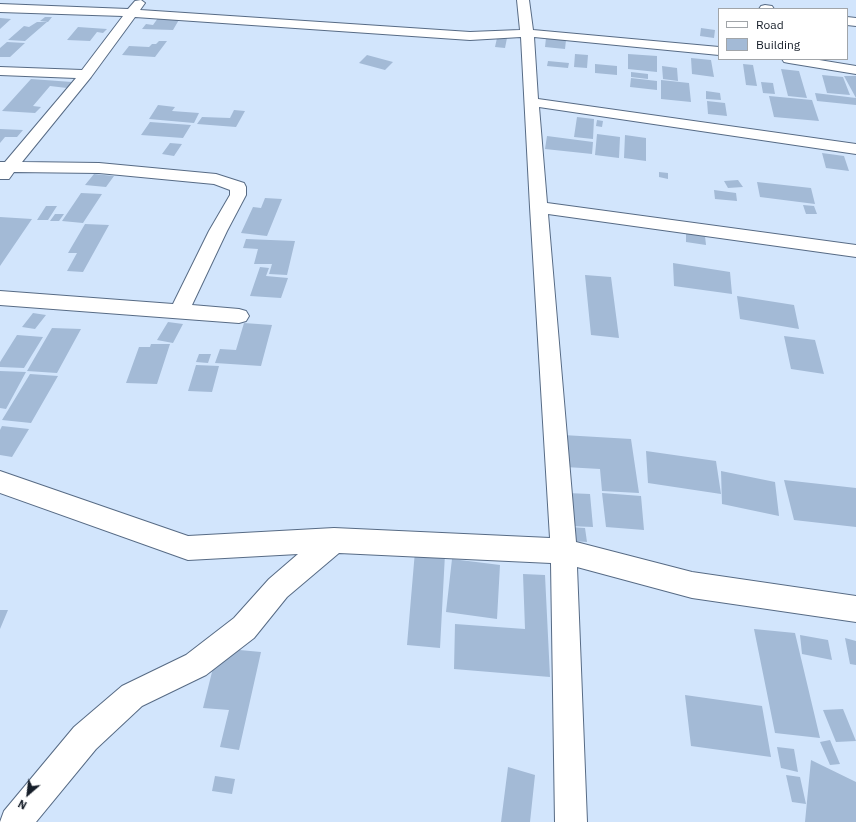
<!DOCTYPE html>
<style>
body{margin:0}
#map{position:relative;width:856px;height:822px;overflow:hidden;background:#d2e5fc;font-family:"IBM Plex Sans",sans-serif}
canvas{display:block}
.legend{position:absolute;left:718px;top:8px;width:130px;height:52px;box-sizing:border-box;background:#fff;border:1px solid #a1a5a9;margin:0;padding:5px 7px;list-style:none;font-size:12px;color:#151d28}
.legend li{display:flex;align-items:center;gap:8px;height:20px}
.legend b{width:20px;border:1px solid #a1a5a9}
.north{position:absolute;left:8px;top:774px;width:40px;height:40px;-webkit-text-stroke:3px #fff;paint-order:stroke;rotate:208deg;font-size:11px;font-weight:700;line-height:16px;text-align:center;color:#151d28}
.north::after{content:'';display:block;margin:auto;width:14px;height:18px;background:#151d28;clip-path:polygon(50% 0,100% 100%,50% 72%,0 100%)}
</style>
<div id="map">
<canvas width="856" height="822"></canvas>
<ul class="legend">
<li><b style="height:5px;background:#fff"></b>Road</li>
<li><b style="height:11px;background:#a3bad6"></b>Building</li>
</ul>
<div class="north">N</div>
</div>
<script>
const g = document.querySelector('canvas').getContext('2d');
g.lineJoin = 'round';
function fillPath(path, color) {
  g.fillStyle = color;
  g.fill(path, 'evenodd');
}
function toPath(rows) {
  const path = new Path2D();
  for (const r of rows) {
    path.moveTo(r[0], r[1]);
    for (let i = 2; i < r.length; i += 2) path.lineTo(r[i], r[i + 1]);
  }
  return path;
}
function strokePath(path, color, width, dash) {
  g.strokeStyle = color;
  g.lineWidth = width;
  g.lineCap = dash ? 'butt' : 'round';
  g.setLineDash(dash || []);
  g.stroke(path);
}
const building = toPath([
 [45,17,52,17,48,22,40,21],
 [0,18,11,19,0,29],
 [158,18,180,18,173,30,142,29,146,24,153,25],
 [37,22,47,22,25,41,8,40,24,26,29,27],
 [78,27,107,29,103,33,97,32,90,41,67,40],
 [701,28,715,30,714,38,700,36],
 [497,38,507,38,505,48,495,47],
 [546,38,566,40,565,49,545,47],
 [159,41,167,41,155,57,122,55,129,46,149,47,152,44,156,44],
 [7,42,25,43,10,57,0,57,0,48],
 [575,54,588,55,587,68,574,67],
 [628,54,657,56,657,72,628,69],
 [367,55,393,62,385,70,359,63],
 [691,58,711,60,714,77,692,74],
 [548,61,569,63,568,68,547,66],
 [595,64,617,66,617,75,595,73],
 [743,64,753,65,757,86,746,85],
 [662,66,677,68,678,81,663,79],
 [781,69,799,71,807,98,788,96],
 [631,72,648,74,648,79,631,77],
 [822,75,843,77,850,95,827,93],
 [844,76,856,76,856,105,817,101,815,93,856,98],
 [631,78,657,81,657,90,630,87],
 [31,79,72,82,67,88,50,86,33,106,41,107,35,113,2,111],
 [661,80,689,83,691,102,661,99],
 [761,82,773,83,775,94,763,93],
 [706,91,720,93,721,100,706,99],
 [769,96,812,100,819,121,774,117],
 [707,101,725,103,727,116,708,114],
 [158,105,175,107,172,111,199,113,194,123,149,119],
 [234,110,245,111,236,127,197,124,202,117,230,118],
 [577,117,594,119,593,139,574,137],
 [597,120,603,121,602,127,596,126],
 [150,122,191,125,183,138,141,135],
 [0,129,23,130,17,137,5,137,0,143],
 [597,134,620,137,619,158,595,155],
 [625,135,646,138,646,161,624,158],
 [547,136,593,142,592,154,545,149],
 [170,143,182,144,174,156,162,154],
 [822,153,844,156,849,171,826,168],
 [659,172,668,173,668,179,659,177],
 [94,174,114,176,106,187,85,185],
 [738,180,743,187,728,188,724,181],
 [757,182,811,188,815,204,760,197],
 [714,190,736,193,737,201,715,199],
 [81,193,102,194,83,223,62,221],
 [265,198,282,199,267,236,241,233,253,207,261,208],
 [803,205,814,206,817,214,806,214],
 [46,206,57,206,48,220,37,220],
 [55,214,64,214,59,221,50,221],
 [0,217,32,219,0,266],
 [85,224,109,225,83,272,67,271,77,253,68,253],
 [686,233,705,236,706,245,686,242],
 [246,239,295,241,287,275,269,274,272,264,254,264,258,249,243,248],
 [673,263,730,272,732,294,674,286],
 [260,267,269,268,266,276,288,278,281,298,250,296],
 [585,275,611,277,619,338,591,335],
 [737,296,794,305,799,329,740,319],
 [33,313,46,315,35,329,22,327],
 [168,322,183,324,173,343,157,340],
 [244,323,272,325,261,366,215,363,220,349,236,350],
 [52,328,81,329,57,373,27,371],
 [17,335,43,337,24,368,0,367,0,362],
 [784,336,815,340,824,374,791,369],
 [151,344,170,344,157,384,126,383,139,347,150,347],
 [199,354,211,354,208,363,196,362],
 [196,365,219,366,212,392,188,391],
 [0,371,26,372,6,409,0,408],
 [30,374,58,376,31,423,2,420],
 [2,426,29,429,12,457,0,455,0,430],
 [563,435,631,439,639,493,602,491,600,469,565,467],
 [646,451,716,461,721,494,648,483],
 [721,471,775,482,779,516,722,504],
 [784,480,856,488,856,527,794,520],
 [567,493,590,494,593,527,569,526],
 [602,493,641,496,644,530,606,527],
 [570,527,585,528,587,542,572,541],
 [415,551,445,554,440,648,407,645],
 [452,559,500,565,497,619,446,612],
 [523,574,545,575,550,677,454,669,455,624,525,629],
 [0,610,8,610,0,629],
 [754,629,795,633,820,738,775,733],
 [800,635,828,640,832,660,802,654],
 [845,638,856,641,856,665,850,664],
 [218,648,261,652,239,750,220,747,229,710,203,708],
 [685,695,762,706,771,757,691,746],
 [843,709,856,741,836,742,823,710],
 [830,740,840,764,830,765,820,742],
 [777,747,794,749,798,772,781,768],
 [811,760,856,782,856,822,805,822],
 [508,767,535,775,530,822,501,822],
 [786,775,800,777,806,804,792,802],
 [215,776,235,779,232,794,212,791]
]);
const minor = toPath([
 [141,0,145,3,140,10,470,32,520,30,517,0,529,0,533,30,719,47,719,55,534,37,538,99,856,144,856,154,539,107,547,203,856,245,856,257,548,214,576,542,692,572,856,596,856,622,692,598,577,567,587,822,555,822,551,563,339,553,287,597,254,638,206,675,142,706,96,749,36,822,0,822,4,811,74,727,122,686,186,655,234,618,269,579,298,554,188,560,0,493,0,471,188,536,334,528,550,538,530,207,521,37,470,40,135,17,91,77,22,162,99,163,216,174,244,183,246,187,246,195,227,231,192,305,239,309,246,311,249,316,246,321,239,323,0,305,0,291,173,304,209,231,230,195,230,190,214,184,99,173,14,172,9,179,0,179,0,162,5,162,76,78,0,75,0,67,82,70,123,16,0,12,0,4,128,9,135,1,141,0],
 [765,5,772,6,774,9,759,9,761,6,765,5],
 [847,17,856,18,856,26,847,25,847,17],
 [782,59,813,59,856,66,856,74,789,63,784,62,782,59]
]);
fillPath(building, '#a3bad6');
strokePath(minor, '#576b85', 2);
fillPath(minor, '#fff');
</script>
